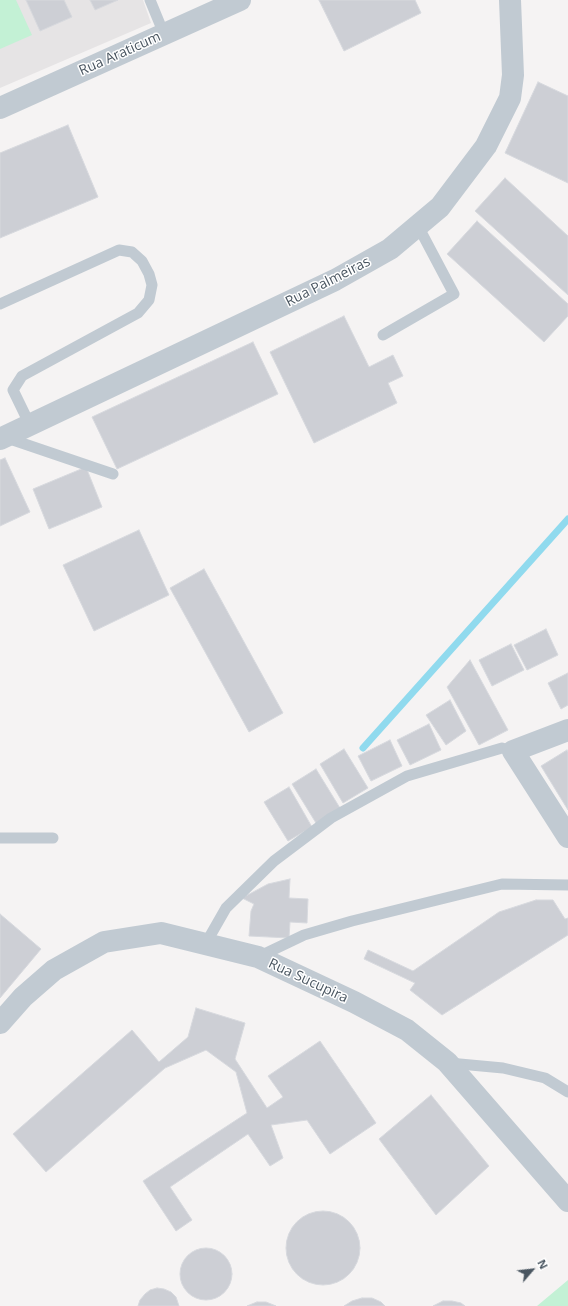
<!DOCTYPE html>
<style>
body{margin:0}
#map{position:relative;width:568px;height:1306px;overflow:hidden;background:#f5f3f3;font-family:"Open Sans",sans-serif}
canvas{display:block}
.north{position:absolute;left:512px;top:1250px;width:40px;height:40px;-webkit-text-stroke:3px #fff;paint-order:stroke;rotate:62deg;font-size:11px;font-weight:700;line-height:16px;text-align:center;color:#4a5661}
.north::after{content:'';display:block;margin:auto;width:14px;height:18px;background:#4a5661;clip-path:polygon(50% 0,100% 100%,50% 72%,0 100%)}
</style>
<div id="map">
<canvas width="568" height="1306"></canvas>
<div class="north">N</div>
</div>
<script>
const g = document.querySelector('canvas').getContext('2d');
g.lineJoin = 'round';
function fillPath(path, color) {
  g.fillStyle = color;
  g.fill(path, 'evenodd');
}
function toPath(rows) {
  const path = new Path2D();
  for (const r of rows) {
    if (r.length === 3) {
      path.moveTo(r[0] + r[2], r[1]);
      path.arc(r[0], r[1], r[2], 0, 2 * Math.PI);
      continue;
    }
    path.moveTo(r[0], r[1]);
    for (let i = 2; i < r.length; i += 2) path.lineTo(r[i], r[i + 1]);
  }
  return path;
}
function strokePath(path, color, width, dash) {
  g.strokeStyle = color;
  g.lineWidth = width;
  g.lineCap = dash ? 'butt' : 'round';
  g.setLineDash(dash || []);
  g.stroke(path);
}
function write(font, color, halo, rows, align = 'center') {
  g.font = font + ' "Open Sans",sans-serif';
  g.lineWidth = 3;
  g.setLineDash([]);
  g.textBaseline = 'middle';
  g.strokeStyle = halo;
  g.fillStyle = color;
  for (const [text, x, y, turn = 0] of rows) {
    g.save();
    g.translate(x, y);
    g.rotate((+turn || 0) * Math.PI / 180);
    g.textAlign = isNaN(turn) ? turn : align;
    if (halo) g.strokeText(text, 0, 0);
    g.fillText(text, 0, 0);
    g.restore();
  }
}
const education = toPath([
 [0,0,143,0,151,23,0,88]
]);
const green = toPath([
 [0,0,16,0,32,35,0,49],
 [568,1280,568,1306,537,1306]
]);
const stream = toPath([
 [363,748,568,519]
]);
const building = toPath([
 [26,0,64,0,72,17,40,31,26,0],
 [90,0,118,0,95,10,90,0],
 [319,0,415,0,421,13,344,51,319,0],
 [538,82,568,96,568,183,505,153,538,82],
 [68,125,98,197,0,238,0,153,68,125],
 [505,178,568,236,568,295,475,211,505,178],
 [477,221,568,304,568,316,544,342,447,254,477,221],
 [344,316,369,367,393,355,403,376,388,383,397,403,314,443,270,352,344,316],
 [253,342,278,394,117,469,92,417,253,342],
 [5,458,30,512,0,526,0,460,5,458],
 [86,467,102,507,49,529,33,489,86,467],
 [139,530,169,595,94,631,63,565,139,530],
 [204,569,283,713,249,732,170,588,204,569],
 [546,629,558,655,527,670,514,645,546,629],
 [511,644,524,670,492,686,479,660,511,644],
 [470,660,508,730,479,745,447,687,470,660],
 [568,673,568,705,561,709,548,683,568,673],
 [450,700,466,731,446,745,426,715,450,700],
 [429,724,441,750,410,765,397,740,429,724],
 [390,740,402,766,371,781,358,756,390,740],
 [344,749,368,788,343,803,320,764,344,749],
 [567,750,568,752,568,810,541,766,567,750],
 [316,769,340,808,316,823,292,784,316,769],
 [289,787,312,827,288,841,264,802,289,787],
 [290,879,289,898,308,899,307,923,290,922,289,938,249,936,251,911,254,904,242,898,268,884,290,879],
 [536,900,553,900,565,919,568,918,568,935,442,1015,410,990,415,983,364,959,368,950,413,971,499,912,536,900],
 [0,914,41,949,0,998,0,914],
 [196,1008,245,1023,235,1059,267,1108,283,1097,268,1076,320,1041,376,1123,330,1154,307,1120,271,1125,283,1158,270,1166,248,1134,170,1187,192,1220,176,1231,143,1181,247,1113,236,1072,206,1050,165,1068,46,1172,13,1134,132,1030,159,1062,188,1037,196,1008],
 [431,1095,489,1166,436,1215,379,1139,431,1095],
 [323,1248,37],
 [206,1274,26],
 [157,1288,164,1289,171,1292,176,1297,179,1306,138,1306,140,1300,145,1294,150,1290,157,1288],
 [362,1298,372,1298,381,1302,385,1306,344,1306,352,1301,362,1298],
 [443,1301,452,1301,461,1303,465,1306,433,1306,443,1301],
 [257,1302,266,1302,276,1306,247,1306,257,1302]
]);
const service = toPath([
 [150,0,164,34],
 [0,304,119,250,132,252,142,261,149,274,152,285,149,300,138,313,22,376,13,390,30,425],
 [383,335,454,294,418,226],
 [7,438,113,474],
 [0,838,53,838],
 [206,943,226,908,274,861,331,818,407,776,502,748,513,751],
 [258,957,304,935,352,921,502,884,568,885],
 [449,1063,503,1068,545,1078,568,1092]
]);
const minor = toPath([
 [0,108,240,0],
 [0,439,335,280,390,249,440,207,486,146,510,98,513,75,510,0],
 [568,730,513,751,568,837]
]);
const tertiary = toPath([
 [0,1023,23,997,54,970,104,942,161,933,258,957,354,1002,407,1030,447,1062,568,1201]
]);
const streetNames = [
 ["Rua Araticum",120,54,-24],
 ["Rua Palmeiras",328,282,-27],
 ["Rua Sucupira",308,981,25]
];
fillPath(education, '#e6e4e5');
fillPath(green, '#c3f1d5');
strokePath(stream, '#90daee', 7);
fillPath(building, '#cdcfd5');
strokePath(building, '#d7d9de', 1);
strokePath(service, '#c1cad2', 11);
strokePath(minor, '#c1cad2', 22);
strokePath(tertiary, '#c1cad2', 22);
write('14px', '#4a5661', '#fff', streetNames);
</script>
